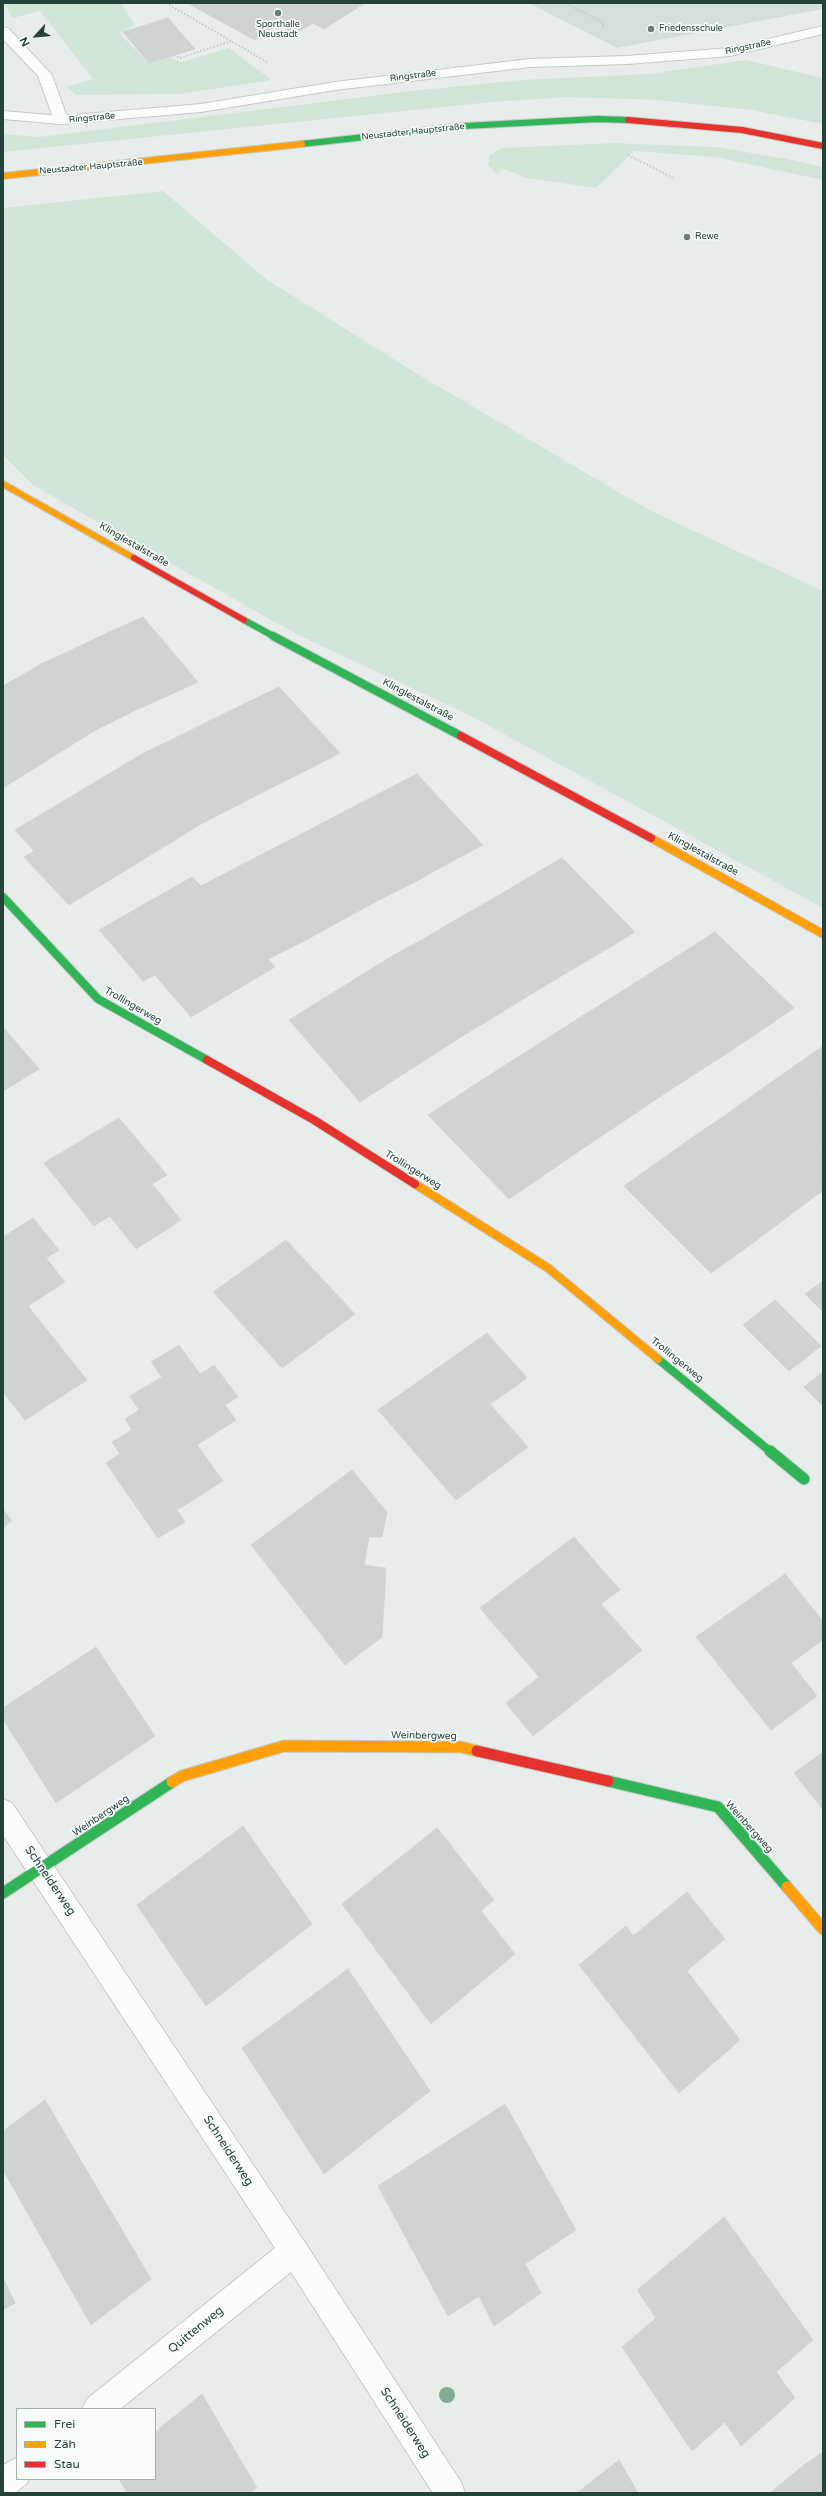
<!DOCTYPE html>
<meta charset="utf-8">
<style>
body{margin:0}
#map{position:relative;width:826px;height:2496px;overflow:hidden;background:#e8edeb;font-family:"Varela Round",sans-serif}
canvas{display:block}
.frame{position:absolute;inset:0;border:4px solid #24423a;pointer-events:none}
.legend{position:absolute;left:16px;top:2408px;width:140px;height:72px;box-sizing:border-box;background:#f7fbf9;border:1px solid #a3b1ad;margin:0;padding:5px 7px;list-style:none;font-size:12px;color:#24423a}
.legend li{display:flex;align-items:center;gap:8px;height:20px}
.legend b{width:20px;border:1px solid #a3b1ad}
.north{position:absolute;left:16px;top:16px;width:40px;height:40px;-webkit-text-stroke:3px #f7fbf9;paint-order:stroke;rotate:243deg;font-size:11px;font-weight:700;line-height:16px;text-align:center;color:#24423a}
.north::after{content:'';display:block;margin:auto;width:14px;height:18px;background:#24423a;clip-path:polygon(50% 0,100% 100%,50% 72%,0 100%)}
</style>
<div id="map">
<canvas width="826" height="2496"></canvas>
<div class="frame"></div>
<ul class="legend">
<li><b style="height:5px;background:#30b455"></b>Frei</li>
<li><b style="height:5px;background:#ff9f0a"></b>Zäh</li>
<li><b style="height:5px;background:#e5322d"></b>Stau</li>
</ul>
<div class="north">N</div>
</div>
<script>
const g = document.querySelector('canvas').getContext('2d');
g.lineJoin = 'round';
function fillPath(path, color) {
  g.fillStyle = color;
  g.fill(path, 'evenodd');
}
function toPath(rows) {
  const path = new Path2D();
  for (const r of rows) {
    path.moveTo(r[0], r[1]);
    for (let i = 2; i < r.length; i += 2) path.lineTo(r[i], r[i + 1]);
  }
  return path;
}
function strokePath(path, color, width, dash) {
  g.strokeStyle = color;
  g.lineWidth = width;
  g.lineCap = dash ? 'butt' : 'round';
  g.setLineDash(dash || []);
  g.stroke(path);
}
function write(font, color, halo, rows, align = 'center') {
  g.font = font + ' "Varela Round",sans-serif';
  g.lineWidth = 3.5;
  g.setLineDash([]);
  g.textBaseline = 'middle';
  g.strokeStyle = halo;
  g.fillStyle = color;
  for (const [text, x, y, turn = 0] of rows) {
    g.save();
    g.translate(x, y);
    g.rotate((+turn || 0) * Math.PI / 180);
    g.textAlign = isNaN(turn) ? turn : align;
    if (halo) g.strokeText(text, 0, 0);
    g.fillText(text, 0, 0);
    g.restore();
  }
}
const built = toPath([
 [529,3,823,3,823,9,617,48]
]);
const green = toPath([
 [3,3,121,3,135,25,119,33,149,63,168,57,181,62,229,48,272,80,179,94,76,95,66,87,93,79,40,11,13,18],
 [746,60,823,78,823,124,751,110,657,100,568,97,492,102,3,152,3,134,39,137,411,91,522,80,649,74],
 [612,143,717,147,792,160,823,167,823,180,715,157,634,151,596,188,526,178,504,169,497,174,488,165,490,155,502,148],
 [163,191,266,279,419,375,651,511,823,591,823,908,467,714,296,634,34,486,3,455,3,208]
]);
const building = toPath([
 [187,3,365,3,324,29,313,23,295,34,279,25,255,40,187,3],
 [168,18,195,49,149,63,123,32,168,18],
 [143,617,198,682,163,698,109,632,143,617],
 [109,632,163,698,134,711,80,646,109,632],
 [80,646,134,711,94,731,41,664,80,646],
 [41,664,94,731,3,788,3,686,41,664],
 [279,687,340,753,305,771,246,703,279,687],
 [246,703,305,771,271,788,211,720,246,703],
 [211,720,271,788,236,806,177,737,211,720],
 [177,737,236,806,201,824,142,754,177,737],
 [142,754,201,824,69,905,24,857,34,851,15,830,142,754],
 [417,774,483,845,449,863,384,791,417,774],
 [384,791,449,863,415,882,349,809,384,791],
 [349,809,415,882,379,900,315,827,349,809],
 [315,827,379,900,344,919,280,845,315,827],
 [280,845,344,919,308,939,245,863,280,845],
 [562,858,635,932,602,952,529,877,562,858],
 [245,863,308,939,268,959,275,967,191,1017,155,975,143,981,99,930,192,877,201,886,245,863],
 [529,877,602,952,568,972,496,897,529,877],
 [496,897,568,972,533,993,462,916,496,897],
 [462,916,533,993,499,1014,427,937,462,916],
 [715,932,794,1008,762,1030,682,953,715,932],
 [427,937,499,1014,464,1035,392,956,427,937],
 [682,953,762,1030,729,1052,649,974,682,953],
 [392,956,464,1035,360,1102,289,1020,392,956],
 [649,974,729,1052,695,1074,616,995,649,974],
 [616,995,695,1074,661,1096,582,1016,616,995],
 [582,1016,661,1096,627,1119,548,1038,582,1016],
 [3,1027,39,1069,3,1091,3,1027],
 [548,1038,627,1119,591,1143,513,1060,548,1038],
 [823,1046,823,1095,793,1067,823,1046],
 [513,1060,591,1143,509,1199,428,1115,513,1060],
 [793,1067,823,1095,823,1149,760,1090,793,1067],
 [760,1090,823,1149,823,1191,814,1197,727,1114,760,1090],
 [727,1114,814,1197,781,1222,693,1137,727,1114],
 [119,1118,167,1175,152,1184,181,1220,136,1249,110,1216,94,1226,44,1163,119,1118],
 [693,1137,781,1222,746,1248,659,1161,693,1137],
 [659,1161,746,1248,711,1273,624,1186,659,1161],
 [33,1218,59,1250,46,1258,65,1282,28,1306,87,1380,25,1420,3,1392,3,1237,33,1218],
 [286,1240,355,1314,282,1368,213,1292,286,1240],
 [823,1281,823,1312,805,1294,823,1281],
 [775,1300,821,1346,789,1371,743,1325,775,1300],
 [487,1333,527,1378,490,1404,528,1447,456,1500,378,1410,487,1333],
 [179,1345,200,1374,214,1365,238,1397,225,1405,236,1420,197,1445,223,1481,177,1510,185,1522,158,1538,106,1463,120,1454,112,1442,132,1430,125,1419,139,1410,130,1396,162,1377,151,1362,179,1345],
 [823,1372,823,1406,804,1387,823,1372],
 [352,1470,387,1512,382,1537,369,1537,364,1565,386,1568,382,1637,345,1665,251,1545,352,1470],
 [3,1509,12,1521,3,1527,3,1509],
 [574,1537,620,1590,601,1604,642,1650,533,1736,506,1703,539,1677,480,1608,574,1537],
 [785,1574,823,1621,823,1640,791,1663,817,1696,771,1730,696,1637,785,1574],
 [96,1647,155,1736,56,1803,3,1719,3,1708,96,1647],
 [823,1752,823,1810,794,1773,823,1752],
 [243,1826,312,1924,206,2006,137,1905,243,1826],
 [437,1828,494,1900,481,1911,515,1954,431,2024,342,1904,437,1828],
 [687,1892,725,1939,687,1971,740,2040,679,2093,579,1965,626,1926,633,1936,687,1892],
 [348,1969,430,2091,324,2174,242,2048,348,1969],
 [45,2100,151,2279,91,2325,3,2170,3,2131,45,2100],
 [505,2104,576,2230,525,2264,541,2293,494,2326,479,2296,448,2316,378,2186,505,2104],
 [724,2217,813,2340,776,2372,795,2398,741,2446,725,2422,692,2451,622,2347,656,2318,637,2290,724,2217],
 [3,2278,15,2303,3,2310,3,2278],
 [202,2394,257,2488,250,2493,127,2493,119,2479,155,2479,155,2432,202,2394],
 [823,2452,823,2493,770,2493,804,2465,823,2452],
 [619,2460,638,2493,577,2493,619,2460]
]);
const path = toPath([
 [166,3,267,62],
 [565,3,604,23,602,27],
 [174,55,180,58,231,41],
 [628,155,675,179]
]);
const lane = toPath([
 [3,27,8,28,52,75,68,120,66,123,61,124,54,120,38,76,3,39,3,27]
]);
const street = toPath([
 [823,26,823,34,730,56,627,64,530,67,335,90,201,112,61,124,3,119,3,111,61,116,201,104,335,82,530,59,627,56,730,48,823,26],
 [3,1799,12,1803,304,2241,461,2482,465,2493,433,2493,291,2272,120,2409,82,2409,87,2399,275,2248,3,1835,3,1799],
 [17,2458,17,2479,29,2479,27,2483,15,2493,3,2493,3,2465,17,2458]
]);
const fastFar2 = toPath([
 [302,144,464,126,597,119,628,120],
 [244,620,275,637]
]);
const fastFar1 = toPath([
 [273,636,461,736],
 [3,897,98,999,207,1060],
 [658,1359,771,1452]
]);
const fast = toPath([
 [770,1451,804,1479],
 [608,1781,718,1807,787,1887],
 [3,1893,172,1782]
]);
const slowFar2 = toPath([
 [3,176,302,144],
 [3,484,134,558]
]);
const slowFar1 = toPath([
 [651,838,823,934],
 [415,1184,548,1268,658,1359]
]);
const slow = toPath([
 [172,1782,182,1776,284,1746,461,1747,477,1751],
 [787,1887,823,1929]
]);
const jamFar2 = toPath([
 [628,120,742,130,823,146],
 [134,558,244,620]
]);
const jamFar1 = toPath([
 [461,736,651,838],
 [207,1060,314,1120,415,1184]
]);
const jam = toPath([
 [477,1751,608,1781]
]);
const trees = [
 [447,2395]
];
const markers = [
 [278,13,4,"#697e78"],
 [651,29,4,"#697e78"],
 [687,237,4,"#697e78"]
];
const farPoinames = [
 ["Sporthalle",278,25,"center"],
 ["Neustadt",278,35,"center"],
 ["Friedensschule",659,29],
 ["Rewe",695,237]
];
const farStreetnames = [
 ["Ringstraße",748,47,-12],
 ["Ringstraße",413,76,-7],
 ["Ringstraße",92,118,-5],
 ["Neustadter Hauptstraße",413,132,-6],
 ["Neustadter Hauptstraße",91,167,-5]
];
const streetNames = [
 ["Klinglestalstraße",134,545,30],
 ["Klinglestalstraße",418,700,28],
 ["Klinglestalstraße",703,854,29],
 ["Trollingerweg",133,1006,30],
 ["Trollingerweg",413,1170,32],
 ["Trollingerweg",677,1360,39],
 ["Weinbergweg",424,1736,1],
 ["Weinbergweg",101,1816,-34],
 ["Weinbergweg",749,1827,48]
];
const nearStreetnames = [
 ["Schneiderweg",50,1881,56],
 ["Schneiderweg",228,2151,57],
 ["Quittenweg",196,2330,-39],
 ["Schneiderweg",405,2423,57]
];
fillPath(built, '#d6dedb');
fillPath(green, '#d1e6d8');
fillPath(building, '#cfd4d2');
strokePath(building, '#d1d6d4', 1);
strokePath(lane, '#c5cac8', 2);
strokePath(street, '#c5cac8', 2);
strokePath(fastFar2, '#c3cbc8', 8);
strokePath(fastFar1, '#c3cbc8', 10);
strokePath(fast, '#c3cbc8', 13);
strokePath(slowFar2, '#c3cbc8', 8);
strokePath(slowFar1, '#c3cbc8', 10);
strokePath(slow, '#c3cbc8', 13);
strokePath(jamFar2, '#c3cbc8', 8);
strokePath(jamFar1, '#c3cbc8', 10);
strokePath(jam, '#c3cbc8', 13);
strokePath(path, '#c3ccca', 2, [1.5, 2]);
fillPath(lane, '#fcfcfc');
fillPath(street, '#fcfcfc');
strokePath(fastFar2, '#30b455', 6);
strokePath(fastFar1, '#30b455', 8);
strokePath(fast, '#30b455', 11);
strokePath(slowFar2, '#ff9f0a', 6);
strokePath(slowFar1, '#ff9f0a', 8);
strokePath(slow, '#ff9f0a', 11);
strokePath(jamFar2, '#e5322d', 6);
strokePath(jamFar1, '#e5322d', 8);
strokePath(jam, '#e5322d', 11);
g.fillStyle = '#81ae93';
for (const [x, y] of trees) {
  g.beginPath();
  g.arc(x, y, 8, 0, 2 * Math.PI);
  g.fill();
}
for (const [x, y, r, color] of markers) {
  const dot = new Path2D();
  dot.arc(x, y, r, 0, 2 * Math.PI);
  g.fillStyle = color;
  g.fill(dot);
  strokePath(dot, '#f7fbf9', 1.5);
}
write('9px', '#24423a', '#f7fbf9', farPoinames, 'left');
write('9px', '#24423a', '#f7fbf9', farStreetnames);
write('10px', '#24423a', '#f7fbf9', streetNames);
write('12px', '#24423a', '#f7fbf9', nearStreetnames);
</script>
